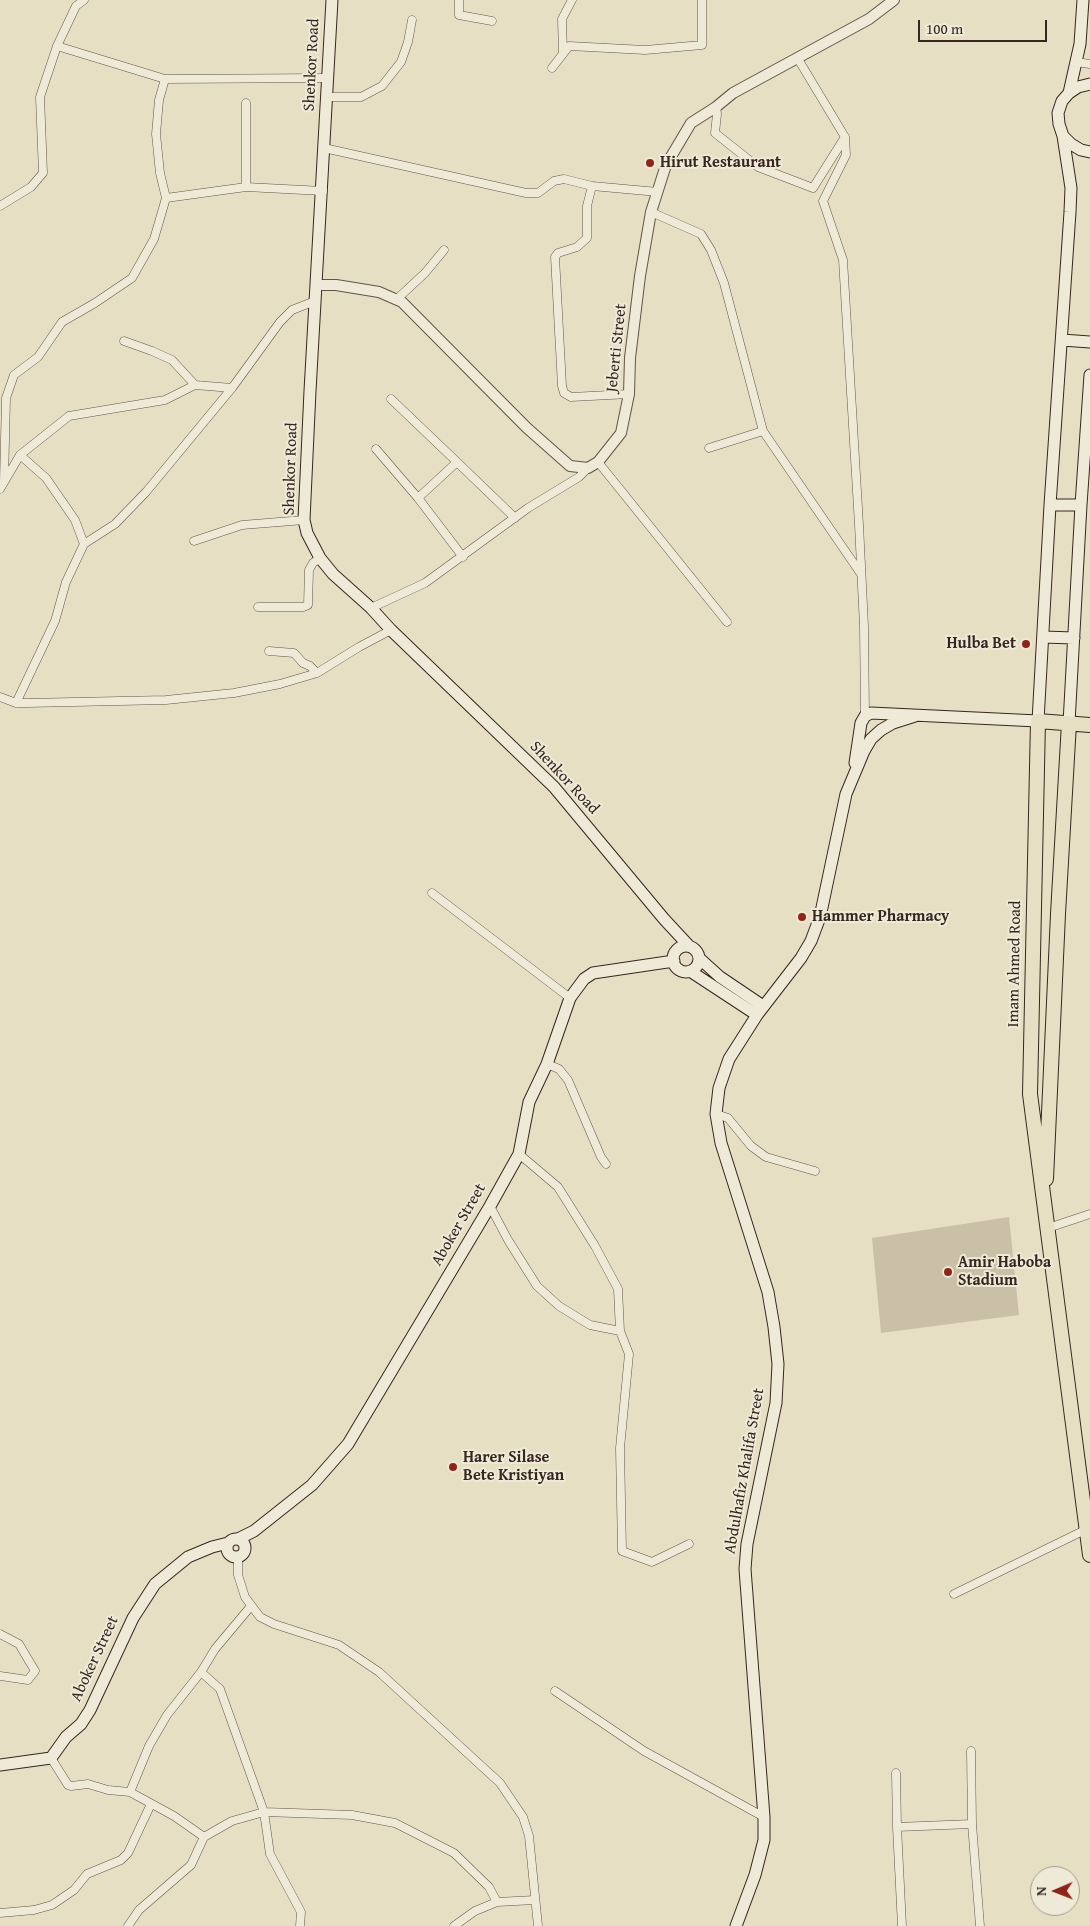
<!DOCTYPE html>
<style>
body{margin:0}
#map{position:relative;width:1090px;height:1926px;overflow:hidden;background:#e7dfc3;font-family:"Gentium Book Plus",serif}
canvas{display:block}
.north{position:absolute;left:1030px;top:1866px;width:50px;height:50px;box-sizing:border-box;background:#efead8;border:1px solid #a59c8e;border-radius:50%;rotate:269deg;font-size:14px;font-weight:700;line-height:20px;text-align:center;color:#36261f}
.north::after{content:'';display:block;margin:auto;width:18px;height:22px;background:#8f2418;clip-path:polygon(50% 0,100% 100%,50% 72%,0 100%)}
.scale{position:absolute;left:918px;top:20px;width:129px;height:22px;box-sizing:border-box;border:2px solid #36261f;border-top:0;padding-left:6px;font-size:15px;line-height:18px;white-space:nowrap;color:#36261f;-webkit-text-stroke:4px #efead8;paint-order:stroke}
</style>
<div id="map">
<canvas width="1090" height="1926"></canvas>
<div class="north">N</div>
<div class="scale">100 m</div>
</div>
<script>
const g = document.querySelector('canvas').getContext('2d');
g.lineJoin = 'round';
function fillPath(path, color) {
  g.fillStyle = color;
  g.fill(path, 'evenodd');
}
function toPath(rows) {
  const path = new Path2D();
  for (const r of rows) {
    if (r.length === 3) {
      path.moveTo(r[0] + r[2], r[1]);
      path.arc(r[0], r[1], r[2], 0, 2 * Math.PI);
      continue;
    }
    path.moveTo(r[0], r[1]);
    for (let i = 2; i < r.length; i += 2) path.lineTo(r[i], r[i + 1]);
  }
  return path;
}
function strokePath(path, color, width, dash) {
  g.strokeStyle = color;
  g.lineWidth = width;
  g.lineCap = dash ? 'butt' : 'round';
  g.setLineDash(dash || []);
  g.stroke(path);
}
function write(font, color, halo, rows, align = 'center') {
  g.font = font + ' "Gentium Book Plus",serif';
  g.lineWidth = 4;
  g.setLineDash([]);
  g.textBaseline = 'middle';
  g.strokeStyle = halo;
  g.fillStyle = color;
  for (const [text, x, y, turn = 0] of rows) {
    g.save();
    g.translate(x, y);
    g.rotate((+turn || 0) * Math.PI / 180);
    g.textAlign = isNaN(turn) ? turn : align;
    if (halo) g.strokeText(text, 0, 0);
    g.fillText(text, 0, 0);
    g.restore();
  }
}
const green = toPath([
 [1009,1217,1019,1315,881,1333,872,1238]
]);
const minor = toPath([
 [459,0,459,15,492,21],
 [57,46,165,79,327,78],
 [563,54,562,19,572,0],
 [1076,62,1090,64],
 [552,68,569,46,645,50,702,45,702,0],
 [327,97,361,97,382,86,401,62,408,42,412,20],
 [246,103,246,187],
 [716,107,717,114,715,133,758,167,813,188,845,137,798,59],
 [845,137,846,155,823,201,843,260,859,525,864,626,865,716],
 [324,148,526,193,538,193,554,181,564,179,592,186,658,192],
 [592,186,587,206,587,238,577,247,558,253,555,257,562,386,564,393,571,397,629,394],
 [166,198,246,187,323,191],
 [0,206,31,187,43,173,40,97,57,46,76,6,84,0],
 [651,212,701,234,711,250,724,283,763,431,861,574],
 [397,299,425,273,444,250],
 [124,341,152,351,172,360,195,385],
 [391,399,457,462,418,498],
 [709,448,763,431],
 [376,449,418,498,463,557],
 [20,455,69,416,165,400,195,385,232,388],
 [457,462,515,518],
 [598,462,727,622],
 [4,481,6,398,14,375,38,357,62,322,95,303,132,278,154,239,166,198,160,173,156,134,159,100,165,79],
 [0,489,20,455,46,478,75,520,84,544,115,524,146,492,232,388,280,322,292,310,315,301],
 [194,541,242,525,304,520],
 [258,607,303,607,308,605,309,570,313,563,320,558],
 [371,608,425,583,528,508,579,477,588,468],
 [269,651,294,653,303,663,310,666,317,673],
 [0,697,16,703,27,703,166,700,234,693,280,684,317,673,359,647,391,630],
 [16,703,55,621,66,582,84,544],
 [432,893,570,998],
 [547,1064,559,1069,568,1080,601,1157,606,1164],
 [716,1114,728,1118,751,1146,766,1157,815,1171],
 [490,1206,508,1240,537,1286,559,1306,590,1325,620,1331,618,1289,595,1246,558,1187,519,1154],
 [1048,1228,1090,1214],
 [620,1331,629,1354,620,1448,622,1551,652,1562,689,1544],
 [238,1557,238,1575,245,1597,260,1617,274,1624,339,1645,379,1672,500,1783,523,1817,529,1836,538,1926],
 [954,1594,1087,1529],
 [251,1606,215,1649,201,1672,220,1689,264,1812,270,1854,301,1912,300,1926],
 [0,1634,19,1644,35,1671,28,1680,0,1676],
 [555,1691,644,1751,764,1817],
 [971,1751,972,1824,980,1926],
 [51,1758,68,1785,71,1786,88,1784,108,1790,130,1792,174,1816,204,1837,232,1821,264,1812,352,1815,395,1823,454,1853,489,1887,497,1902],
 [896,1773,897,1827,902,1926],
 [130,1792,149,1746,167,1715,201,1672],
 [897,1827,972,1824],
 [0,1913,34,1910,52,1905,74,1890,87,1874,121,1860,128,1853,151,1804],
 [128,1926,139,1910,191,1865,204,1837],
 [454,1926,475,1911,497,1902,535,1900]
]);
const tertiary = toPath([
 [316,285,336,285,379,292,402,302,527,428,570,466,588,468,598,462,621,433,629,394,630,358,640,276,651,212,666,165,691,123,716,107,733,93,869,19,894,0]
]);
const secondary = toPath([
 [332,0,310,391,304,520,307,533,320,558,333,574,371,608,391,630,554,787,664,919,689,946],
 [1090,84,1078,87,1069,93,1062,101,1058,113,1059,124,1063,136,1071,144,1081,150,1090,152],
 [1069,93,1080,44,1083,0],
 [1062,340,1090,342],
 [1050,505,1081,505],
 [1043,637,1074,638],
 [1069,723,1081,505,1090,375],
 [855,763,861,723,865,716,871,713,1038,721,1050,505,1070,212,1071,188,1063,136],
 [686,959,13],
 [699,958,720,977,763,1006],
 [690,971,757,1015],
 [236,1548,9],
 [238,1539,254,1531,312,1485,348,1444,490,1206,519,1154,529,1102,547,1064,570,998,584,979,593,973,674,961],
 [0,1765,51,1758,66,1737,81,1724,90,1710,133,1618,155,1584,188,1557,212,1547,228,1543],
 [736,1926,755,1875,764,1840,764,1817,745,1569,747,1544,776,1403,778,1364,774,1327,768,1292,721,1143,716,1114,719,1088,729,1059,757,1015,801,958,811,941,820,917,846,794,864,751,871,739,881,730,893,723,915,716]
]);
const trunk = toPath([
 [1090,725,1038,721,1030,1094,1090,1555],
 [1046,1179,1058,914,1069,723]
]);
const markers = [
 [650,163,5,"#8f2418"],
 [1026,644,5,"#8f2418"],
 [802,917,5,"#8f2418"],
 [948,1272,5,"#8f2418"],
 [453,1467,5,"#8f2418"]
];
const streetNames = [
 ["Shenkor Road",312,65,-87],
 ["Jeberti Street",617,348,-84],
 ["Shenkor Road",291,469,-88],
 ["Shenkor Road",564,778,47],
 ["Imam Ahmed Road",1015,964,-89],
 ["Aboker Street",459,1225,-60],
 ["Abdulhafiz Khalifa Street",745,1471,-80],
 ["Aboker Street",95,1659,-65]
];
const poiNames = [
 ["Hirut Restaurant",660,163],
 ["Hulba Bet",1016,644,"right"],
 ["Hammer Pharmacy",812,917],
 ["Amir Haboba",958,1263],
 ["Stadium",958,1281],
 ["Harer Silase",463,1458],
 ["Bete Kristiyan",463,1476]
];
fillPath(green, '#c9c0a7');
strokePath(minor, '#625448', 9);
strokePath(tertiary, '#625448', 12);
strokePath(secondary, '#36261f', 13);
strokePath(trunk, '#36261f', 16);
strokePath(minor, '#efead8', 8);
strokePath(tertiary, '#efead8', 10);
strokePath(secondary, '#efead8', 11);
strokePath(trunk, '#e7dfc3', 14);
for (const [x, y, r, color] of markers) {
  const dot = new Path2D();
  dot.arc(x, y, r, 0, 2 * Math.PI);
  g.fillStyle = color;
  g.fill(dot);
  strokePath(dot, '#efead8', 2);
}
write('16px', '#36261f', '#efead8', streetNames);
write('bold 16px', '#36261f', '#efead8', poiNames, 'left');
</script>
